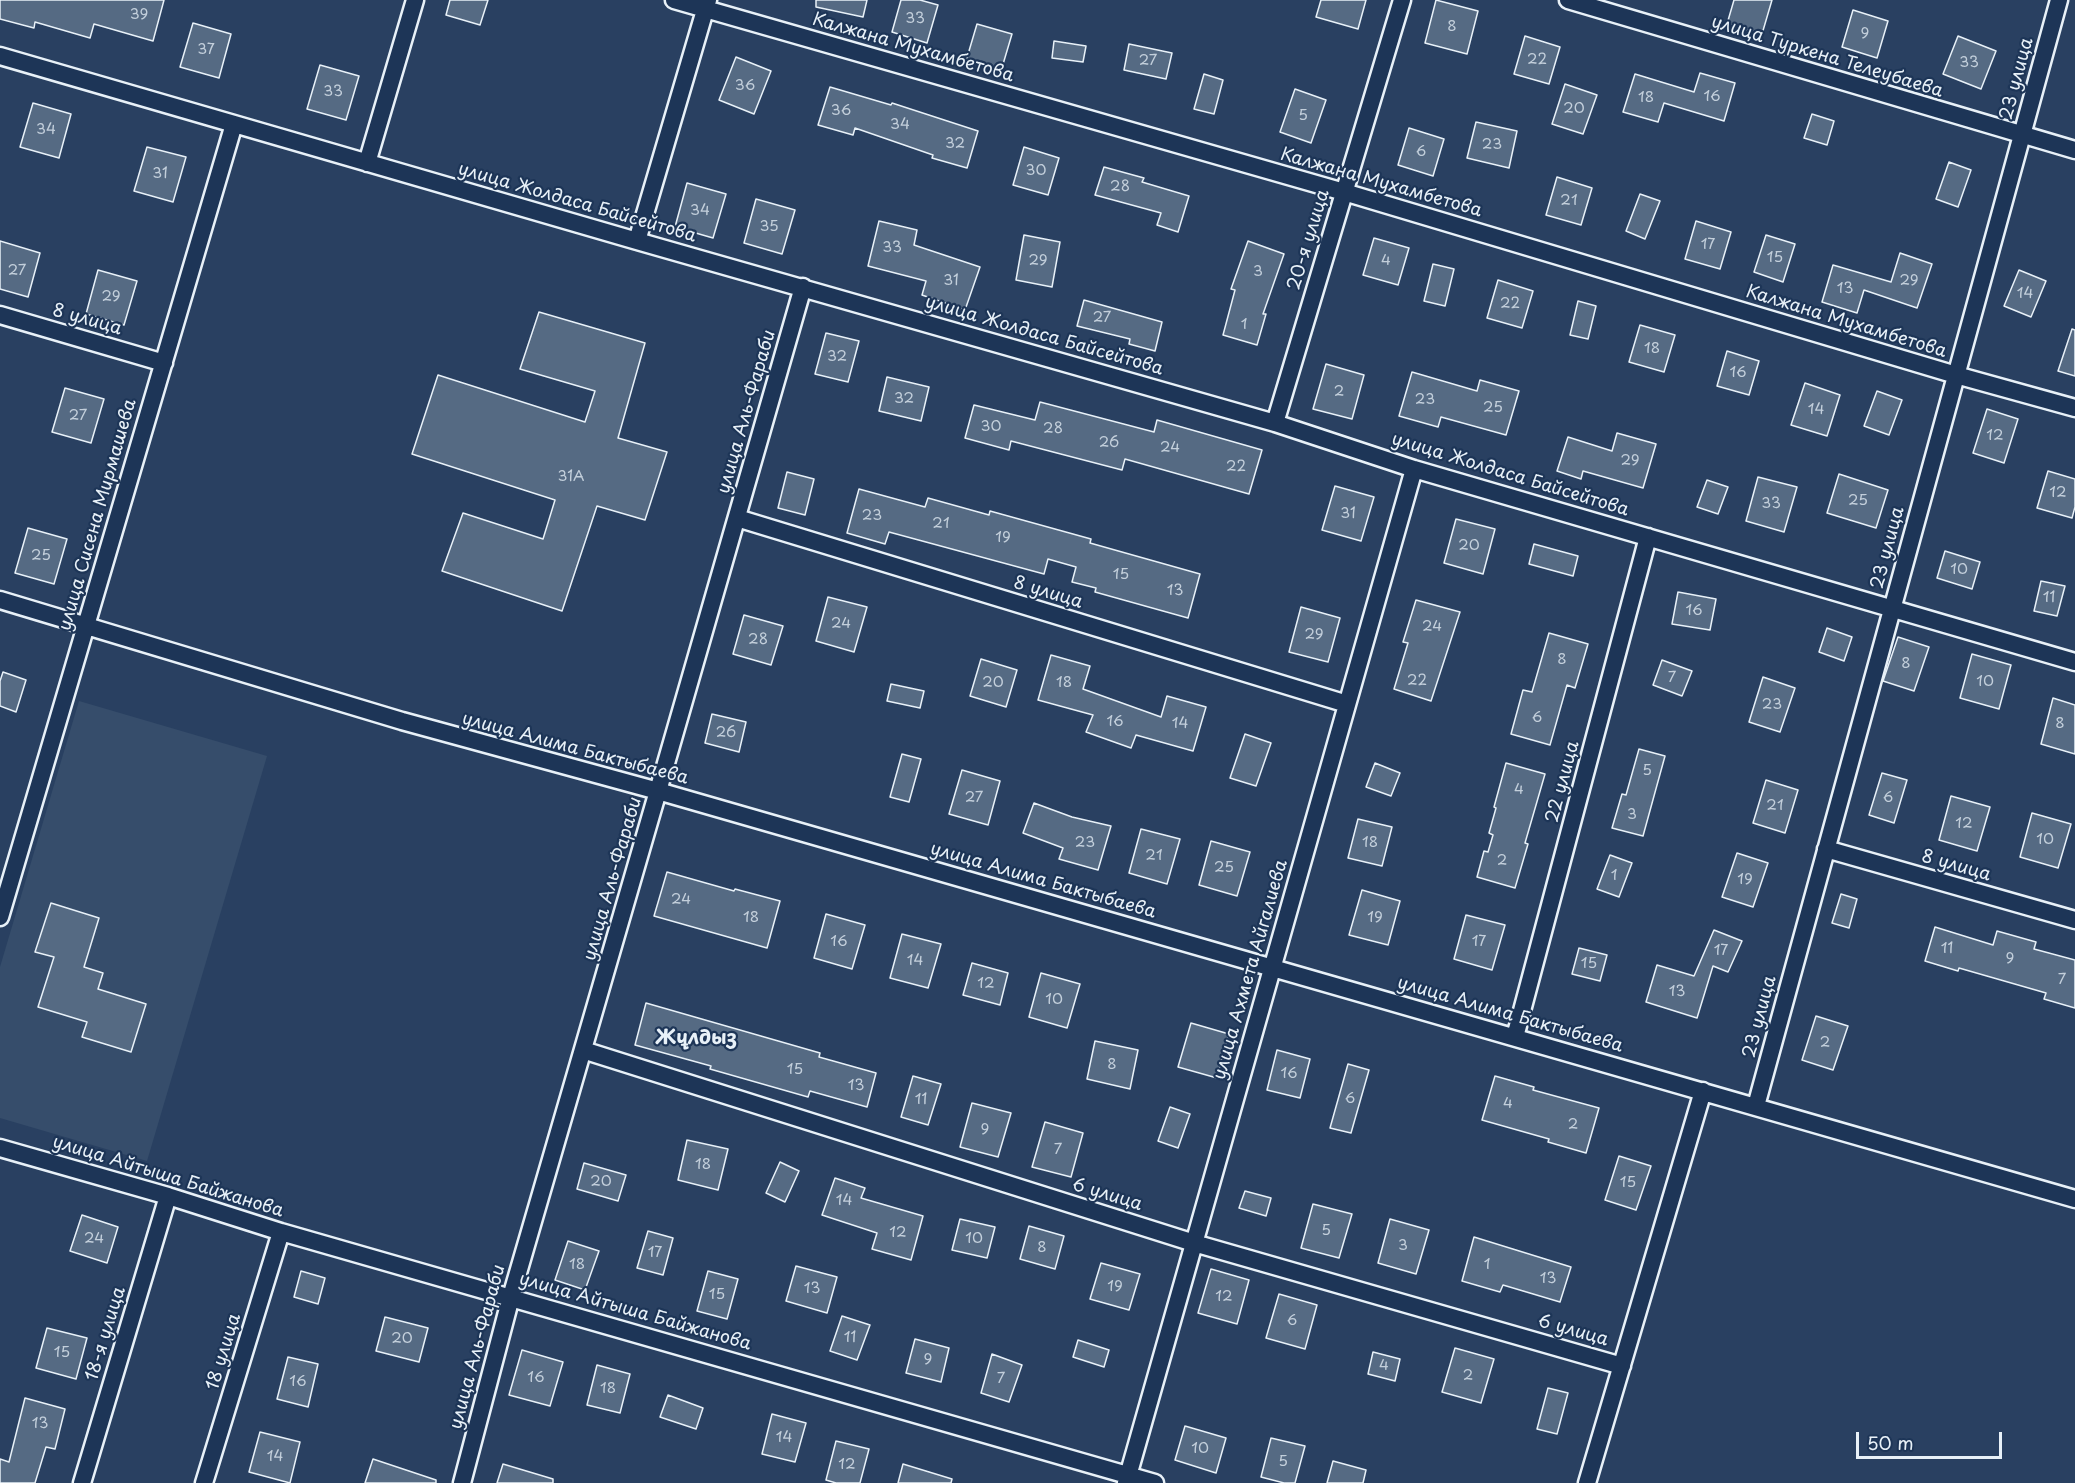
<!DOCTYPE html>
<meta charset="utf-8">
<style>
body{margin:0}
#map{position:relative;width:2075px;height:1483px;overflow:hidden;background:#294061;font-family:"Playpen Sans",sans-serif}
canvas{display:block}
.scale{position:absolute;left:1856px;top:1432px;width:146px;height:27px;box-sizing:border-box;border:3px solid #e8f1f8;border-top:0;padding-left:8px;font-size:18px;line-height:21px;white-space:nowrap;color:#e8f1f8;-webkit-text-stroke:4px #1d3557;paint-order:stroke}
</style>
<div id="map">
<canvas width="2075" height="1483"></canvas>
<div class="scale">50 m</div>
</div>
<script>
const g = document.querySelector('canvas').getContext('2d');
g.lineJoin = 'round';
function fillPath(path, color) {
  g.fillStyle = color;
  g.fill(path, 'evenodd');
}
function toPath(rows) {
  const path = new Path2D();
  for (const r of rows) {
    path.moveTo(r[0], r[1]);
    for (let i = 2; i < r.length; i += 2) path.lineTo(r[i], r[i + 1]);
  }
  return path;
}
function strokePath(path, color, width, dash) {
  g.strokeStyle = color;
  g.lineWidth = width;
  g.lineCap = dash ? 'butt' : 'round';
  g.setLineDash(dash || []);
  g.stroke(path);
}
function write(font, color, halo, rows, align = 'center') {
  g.font = font + ' "Playpen Sans",sans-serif';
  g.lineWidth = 4.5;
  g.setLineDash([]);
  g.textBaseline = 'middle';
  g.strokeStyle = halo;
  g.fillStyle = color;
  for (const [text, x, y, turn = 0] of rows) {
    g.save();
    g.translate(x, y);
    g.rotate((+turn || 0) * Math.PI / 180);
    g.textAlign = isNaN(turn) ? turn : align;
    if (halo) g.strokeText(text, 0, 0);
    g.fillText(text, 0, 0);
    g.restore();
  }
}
const built = toPath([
 [79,701,267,756,147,1161,0,1118,0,967]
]);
const building = toPath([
 [0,0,164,0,153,41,94,24,90,38,35,22,34,28,0,19,0,0],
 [450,0,488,0,480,25,446,15,450,0],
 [816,0,867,0,863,17,816,7,816,0],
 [901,0,920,0,938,5,927,43,892,32,901,0],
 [1321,0,1366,0,1358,29,1316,17,1321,0],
 [1436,0,1478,11,1467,54,1425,43,1436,0],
 [1734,0,1772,0,1762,34,1727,24,1734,0],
 [1853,10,1888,21,1877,58,1842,47,1853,10],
 [193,23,231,34,219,78,180,67,193,23],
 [977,24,1012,34,1001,71,966,61,977,24],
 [1525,36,1560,47,1549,84,1514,74,1525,36],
 [1958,36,1996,51,1981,89,1943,74,1958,36],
 [1054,41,1086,46,1083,62,1052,58,1054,41],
 [1129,44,1172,53,1166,79,1124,70,1129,44],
 [736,57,771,71,754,114,719,100,736,57],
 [320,65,359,76,346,120,307,109,320,65],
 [1700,73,1735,83,1724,121,1664,103,1658,122,1623,112,1635,74,1694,92,1700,73],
 [1204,74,1223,80,1214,114,1194,109,1204,74],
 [1565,84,1597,95,1583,134,1552,124,1565,84],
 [830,87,891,105,892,103,978,131,967,168,932,158,933,155,855,128,853,135,818,125,830,87],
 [1295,89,1326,100,1311,143,1280,132,1295,89],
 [33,103,71,114,59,158,20,147,33,103],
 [1812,114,1834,121,1827,145,1804,138,1812,114],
 [1476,122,1517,131,1509,168,1467,158,1476,122],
 [1409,128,1444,139,1433,176,1398,165,1409,128],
 [147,147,186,157,173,202,134,191,147,147],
 [1024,147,1059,158,1048,195,1013,185,1024,147],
 [1949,162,1971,170,1958,207,1936,199,1949,162],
 [1104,167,1144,178,1142,182,1189,196,1178,232,1157,225,1161,213,1095,195,1104,167],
 [1557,177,1592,188,1581,225,1546,215,1557,177],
 [687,183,726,194,713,238,675,227,687,183],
 [1640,194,1660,201,1645,239,1626,231,1640,194],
 [756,199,795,210,782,254,744,243,756,199],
 [879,221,917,230,914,245,980,267,965,310,922,295,926,281,868,266,879,221],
 [1696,221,1731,232,1720,269,1685,259,1696,221],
 [1024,235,1060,242,1052,287,1016,280,1024,235],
 [1766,235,1795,244,1783,282,1754,272,1766,235],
 [1374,238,1409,248,1398,285,1363,275,1374,238],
 [0,241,40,253,28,297,0,289,0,241],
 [1248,241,1284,254,1263,314,1266,314,1257,345,1223,335,1235,290,1231,289,1248,241],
 [1900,253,1932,264,1917,308,1864,290,1857,313,1822,302,1833,265,1891,282,1900,253],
 [1433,264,1454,269,1445,306,1424,301,1433,264],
 [98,270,137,281,124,325,86,314,98,270],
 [2019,270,2046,281,2031,317,2004,306,2019,270],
 [1498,280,1533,291,1522,328,1487,318,1498,280],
 [1084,300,1162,322,1155,351,1129,344,1130,339,1077,326,1084,300],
 [1578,301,1596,306,1588,339,1570,335,1578,301],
 [539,312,645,343,618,438,667,452,645,520,597,506,562,611,442,571,463,513,543,539,555,500,412,454,438,375,585,422,595,391,520,369,539,312],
 [1640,325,1675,335,1664,372,1629,362,1640,325],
 [2072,329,2075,330,2075,376,2058,371,2072,329],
 [826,333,859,341,848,382,815,374,826,333],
 [1727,351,1759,361,1749,395,1717,386,1727,351],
 [1326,364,1364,375,1352,419,1313,409,1326,364],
 [1412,372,1477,391,1480,380,1519,391,1506,435,1441,417,1438,427,1399,416,1412,372],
 [887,377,929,387,921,421,879,411,887,377],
 [1805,383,1840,395,1827,436,1791,425,1805,383],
 [65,388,104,399,91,443,52,432,65,388],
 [1877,391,1902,400,1889,435,1864,426,1877,391],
 [1040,402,1154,432,1157,420,1262,450,1249,494,1125,459,1122,470,1011,441,1009,450,965,438,974,405,1035,420,1040,402],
 [1987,409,2018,419,2004,463,1973,453,1987,409],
 [1617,433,1656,444,1643,488,1583,471,1581,479,1557,471,1568,437,1612,451,1617,433],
 [2048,471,2075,479,2075,507,2072,518,2037,508,2048,471],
 [787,472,814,479,805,515,778,508,787,472],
 [1839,474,1888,490,1876,528,1827,513,1839,474],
 [1758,477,1797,487,1784,532,1746,521,1758,477],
 [1707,480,1728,487,1718,514,1697,507,1707,480],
 [1335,486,1374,497,1361,541,1322,530,1335,486],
 [859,489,925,507,928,498,989,515,990,511,1091,539,1090,543,1200,574,1188,618,1095,592,1096,588,1072,582,1076,567,1048,559,1044,574,889,532,885,544,847,533,859,489],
 [1456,519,1495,529,1483,574,1444,563,1456,519],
 [28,528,67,539,54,584,15,573,28,528],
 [1534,544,1578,556,1573,576,1529,564,1534,544],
 [1945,551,1980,562,1972,589,1937,578,1945,551],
 [2041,581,2065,586,2057,616,2034,611,2041,581],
 [1678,592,1716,599,1710,630,1672,624,1678,592],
 [828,597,867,607,854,652,816,641,828,597],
 [1416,600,1460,612,1431,701,1394,689,1408,643,1403,642,1416,600],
 [1301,607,1340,618,1328,662,1289,652,1301,607],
 [744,615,783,626,771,665,733,654,744,615],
 [1827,628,1852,637,1844,661,1819,652,1827,628],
 [1549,633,1588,644,1575,688,1567,685,1550,745,1511,734,1523,690,1532,692,1549,633],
 [1898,637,1929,647,1914,691,1883,681,1898,637],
 [1972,654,2011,665,1999,709,1960,698,1972,654],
 [1051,655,1090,666,1083,689,1161,717,1167,696,1206,707,1193,751,1136,735,1131,748,1086,732,1093,715,1038,700,1051,655],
 [981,659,1017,670,1006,707,970,696,981,659],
 [1662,660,1692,671,1682,696,1653,685,1662,660],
 [3,672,26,680,16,712,0,706,0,681,3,672],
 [1763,677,1795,688,1780,732,1749,722,1763,677],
 [891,684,924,691,920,708,887,701,891,684],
 [2053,698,2075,705,2075,754,2041,744,2053,698],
 [712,714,746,722,739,752,705,743,712,714],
 [1245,734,1271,743,1256,786,1230,778,1245,734],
 [1639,749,1665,756,1643,836,1612,828,1622,794,1626,795,1639,749],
 [902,754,921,759,909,802,890,797,902,754],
 [1375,763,1400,773,1391,796,1366,787,1375,763],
 [1506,763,1545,774,1525,843,1528,844,1515,888,1477,877,1484,851,1488,852,1493,835,1489,833,1496,808,1494,807,1506,763],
 [962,770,1000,781,988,825,949,814,962,770],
 [1882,773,1907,780,1894,823,1869,815,1882,773],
 [1766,780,1798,790,1785,833,1753,823,1766,780],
 [1951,796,1990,807,1977,851,1939,840,1951,796],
 [1034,803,1072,817,1111,826,1098,870,1059,859,1063,848,1023,833,1034,803],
 [2032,813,2071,824,2058,868,2020,857,2032,813],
 [1358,819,1392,827,1382,866,1348,858,1358,819],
 [1141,829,1180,839,1167,884,1129,873,1141,829],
 [1211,841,1250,852,1237,896,1199,885,1211,841],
 [1737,853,1768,863,1753,907,1722,897,1737,853],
 [1610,855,1632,863,1619,897,1597,889,1610,855],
 [667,872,734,891,735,889,780,901,767,948,654,916,667,872],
 [1362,890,1400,901,1388,945,1349,935,1362,890],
 [1841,894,1857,899,1849,928,1832,923,1841,894],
 [51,903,99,918,84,967,103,973,98,989,146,1004,131,1052,82,1037,87,1022,38,1007,54,957,35,952,51,903],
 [826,914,865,925,852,969,814,958,826,914],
 [1466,915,1505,925,1492,970,1454,959,1466,915],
 [1935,927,1993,945,1997,931,2036,942,2034,949,2075,960,2075,1008,2044,999,2046,993,1959,968,1958,971,1925,961,1935,927],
 [1714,930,1742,941,1728,972,1713,966,1697,1018,1646,1002,1657,965,1694,976,1714,930],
 [902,934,941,944,928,988,890,978,902,934],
 [1579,948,1607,955,1600,981,1572,974,1579,948],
 [972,963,1008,973,1000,1005,963,995,972,963],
 [1041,973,1080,984,1067,1028,1029,1017,1041,973],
 [646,1003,820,1053,819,1057,876,1073,867,1107,810,1091,808,1097,710,1069,711,1066,635,1045,646,1003],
 [1816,1016,1848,1026,1833,1070,1802,1060,1816,1016],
 [1191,1023,1229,1034,1217,1078,1178,1067,1191,1023],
 [1095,1041,1138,1050,1130,1089,1087,1079,1095,1041],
 [1277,1050,1310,1059,1300,1098,1267,1090,1277,1050],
 [1348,1064,1369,1070,1351,1133,1330,1128,1348,1064],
 [913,1076,941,1084,928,1125,901,1117,913,1076],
 [1495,1076,1534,1087,1533,1090,1599,1108,1586,1153,1548,1142,1549,1139,1482,1120,1495,1076],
 [972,1103,1011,1113,998,1157,960,1147,972,1103],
 [1170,1107,1190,1114,1178,1148,1158,1141,1170,1107],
 [1045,1122,1083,1133,1071,1177,1032,1167,1045,1122],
 [687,1140,728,1149,718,1190,678,1180,687,1140],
 [1619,1156,1651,1166,1636,1210,1605,1200,1619,1156],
 [780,1162,799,1171,785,1202,766,1193,780,1162],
 [584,1163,626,1175,618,1201,577,1189,584,1163],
 [835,1178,865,1188,861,1198,923,1216,911,1260,872,1249,877,1233,822,1215,835,1178],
 [1245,1191,1271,1198,1266,1216,1239,1208,1245,1191],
 [1313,1204,1352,1214,1339,1258,1301,1248,1313,1204],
 [82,1215,118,1227,107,1263,70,1251,82,1215],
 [960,1219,995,1227,987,1258,952,1250,960,1219],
 [1390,1219,1429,1230,1416,1274,1378,1263,1390,1219],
 [1029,1226,1064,1236,1055,1269,1020,1259,1029,1226],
 [648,1231,673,1238,663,1275,637,1268,648,1231],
 [1474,1237,1571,1267,1560,1302,1503,1285,1500,1292,1462,1281,1474,1237],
 [568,1241,599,1251,585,1290,555,1280,568,1241],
 [1101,1263,1140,1274,1129,1310,1090,1299,1101,1263],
 [796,1266,837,1277,827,1313,786,1301,796,1266],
 [1211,1269,1249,1280,1237,1324,1198,1313,1211,1269],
 [301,1271,325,1278,318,1304,294,1297,301,1271],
 [708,1271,738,1279,727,1319,697,1311,708,1271],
 [1279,1294,1317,1305,1305,1349,1266,1338,1279,1294],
 [842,1316,870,1325,857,1360,830,1351,842,1316],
 [385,1317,428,1328,419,1362,376,1351,385,1317],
 [47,1328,87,1338,76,1379,36,1368,47,1328],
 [915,1339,949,1348,941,1382,906,1373,915,1339],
 [1078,1340,1109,1350,1104,1367,1073,1357,1078,1340],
 [1455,1348,1494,1359,1481,1403,1442,1392,1455,1348],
 [522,1350,563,1362,550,1406,509,1395,522,1350],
 [1373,1352,1400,1359,1395,1381,1368,1374,1373,1352],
 [992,1354,1022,1365,1009,1402,981,1393,992,1354],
 [288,1357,318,1364,308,1407,277,1399,288,1357],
 [597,1365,630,1374,620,1413,587,1405,597,1365],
 [1548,1388,1568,1393,1557,1434,1537,1429,1548,1388],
 [668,1395,703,1408,696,1429,660,1417,668,1395],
 [25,1398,65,1409,55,1449,46,1447,35,1483,0,1483,0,1459,9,1462,25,1398],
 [772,1414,806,1423,795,1462,762,1454,772,1414],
 [1185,1426,1226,1438,1216,1473,1175,1460,1185,1426],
 [260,1432,300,1442,290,1483,249,1472,260,1432],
 [1271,1438,1305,1446,1295,1483,1284,1483,1261,1477,1271,1438],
 [836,1441,869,1449,860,1483,836,1483,826,1480,836,1441],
 [373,1459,436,1480,436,1483,365,1483,373,1459],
 [1333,1461,1366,1470,1363,1483,1327,1483,1333,1461],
 [503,1464,553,1479,553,1483,497,1483,503,1464],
 [903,1464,952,1479,951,1483,898,1483,903,1464]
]);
const street = toPath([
 [674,0,1344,192,1956,375,2075,408],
 [1568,0,2075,150],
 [0,56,637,241,1275,423,1414,469,2075,662],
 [367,163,415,0],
 [637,241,708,0],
 [0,315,164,363],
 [1275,423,1402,0],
 [737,518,1347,704],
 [0,600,402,721,658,791,2075,1199],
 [1826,849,2075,920],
 [0,917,234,124],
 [1515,1037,1648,537],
 [583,1050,1194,1243,1622,1366],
 [1756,1106,2059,0],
 [0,1148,168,1196,281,1232,1155,1483],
 [82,1483,168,1196],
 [204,1483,281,1232],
 [462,1483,511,1297,658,791,803,287],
 [1126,1483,1414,469],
 [1587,1483,1703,1091]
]);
const numberNames = [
 ["39",139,15],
 ["33",915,19],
 ["8",1452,27],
 ["9",1865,34],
 ["37",206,50],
 ["22",1537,60],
 ["27",1148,61],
 ["33",1969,63],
 ["36",745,86],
 ["33",333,92],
 ["16",1712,97],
 ["18",1646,98],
 ["20",1574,109],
 ["36",841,111],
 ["5",1303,116],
 ["34",900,125],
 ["34",46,130],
 ["32",955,144],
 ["23",1492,145],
 ["6",1421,152],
 ["30",1036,171],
 ["31",160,174],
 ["28",1120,187],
 ["21",1569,201],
 ["34",700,211],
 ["35",769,227],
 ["17",1708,245],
 ["33",892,248],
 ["15",1775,258],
 ["29",1038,261],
 ["4",1386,261],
 ["27",17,271],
 ["3",1258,272],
 ["31",951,281],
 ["29",1909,281],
 ["13",1845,289],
 ["14",2025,294],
 ["29",111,297],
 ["22",1510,304],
 ["27",1102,318],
 ["1",1244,325],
 ["18",1652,349],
 ["32",837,357],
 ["16",1738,373],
 ["2",1339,392],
 ["32",904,399],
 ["23",1425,400],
 ["25",1493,408],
 ["14",1816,410],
 ["27",78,416],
 ["30",991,427],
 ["28",1053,429],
 ["12",1995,436],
 ["26",1109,443],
 ["24",1170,448],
 ["29",1630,461],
 ["22",1236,467],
 ["31А",571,477],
 ["12",2058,493],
 ["25",1858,501],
 ["33",1771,504],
 ["31",1348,514],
 ["23",872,516],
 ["21",941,524],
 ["19",1003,538],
 ["20",1469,546],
 ["25",41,556],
 ["10",1959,570],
 ["15",1121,575],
 ["13",1175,591],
 ["11",2049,598],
 ["16",1694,611],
 ["24",841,624],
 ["24",1432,627],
 ["29",1314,635],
 ["28",758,640],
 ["8",1562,660],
 ["8",1906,664],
 ["7",1672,678],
 ["22",1417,681],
 ["10",1985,682],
 ["20",993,683],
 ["18",1064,683],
 ["23",1772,705],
 ["6",1537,718],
 ["16",1115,722],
 ["14",1180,724],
 ["8",2060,724],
 ["26",726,733],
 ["5",1647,771],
 ["4",1519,790],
 ["27",974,798],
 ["6",1888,798],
 ["21",1775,806],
 ["3",1632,815],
 ["12",1964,824],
 ["10",2045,840],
 ["23",1085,843],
 ["18",1370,843],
 ["21",1154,856],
 ["2",1502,861],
 ["25",1224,868],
 ["1",1614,876],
 ["19",1745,880],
 ["24",681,900],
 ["18",751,918],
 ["19",1375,918],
 ["16",839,942],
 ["17",1479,942],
 ["11",1947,949],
 ["17",1721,951],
 ["9",2010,959],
 ["14",915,961],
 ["15",1589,964],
 ["7",2062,980],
 ["12",986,984],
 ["13",1677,992],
 ["10",1054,1000],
 ["2",1825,1043],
 ["8",1112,1065],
 ["15",795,1070],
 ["16",1289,1074],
 ["13",856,1086],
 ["6",1350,1099],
 ["11",921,1100],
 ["4",1508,1104],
 ["2",1573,1125],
 ["9",985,1130],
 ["7",1058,1150],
 ["18",703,1165],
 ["20",601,1182],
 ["15",1628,1183],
 ["14",844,1201],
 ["5",1326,1231],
 ["12",898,1233],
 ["24",94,1239],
 ["10",974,1239],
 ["3",1403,1246],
 ["8",1042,1248],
 ["17",655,1253],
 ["18",577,1265],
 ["1",1487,1265],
 ["13",1548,1279],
 ["19",1115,1287],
 ["13",812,1289],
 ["15",717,1295],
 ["12",1224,1297],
 ["6",1292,1321],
 ["11",850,1338],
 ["20",402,1339],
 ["15",62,1353],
 ["9",928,1360],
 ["4",1384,1366],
 ["2",1468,1376],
 ["16",536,1378],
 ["7",1001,1379],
 ["16",298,1382],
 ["18",608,1389],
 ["13",40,1424],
 ["14",784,1438],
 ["10",1200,1449],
 ["14",275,1457],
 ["5",1283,1462],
 ["12",847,1465]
];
const streetNames = [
 ["Калжана Мухамбетова",913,48,16],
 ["улица Туркена Телеубаева",1827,57,17],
 ["23 улица",2017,79,-75],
 ["Калжана Мухамбетова",1381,183,16],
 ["улица Жолдаса Байсейтова",577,203,16],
 ["20-я улица",1309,240,-73],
 ["8 улица",87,320,16],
 ["Калжана Мухамбетова",1846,322,17],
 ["улица Жолдаса Байсейтова",1044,336,16],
 ["улица Аль-Фараби",747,412,-74],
 ["улица Жолдаса Байсейтова",1510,475,17],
 ["улица Сисена Мирмашева",98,515,-74],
 ["23 улица",1888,548,-75],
 ["8 улица",1048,593,17],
 ["улица Алима Бактыбаева",575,749,15],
 ["22 улица",1563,782,-75],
 ["8 улица",1956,866,16],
 ["улица Аль-Фараби",613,879,-74],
 ["улица Алима Бактыбаева",1043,881,16],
 ["улица Ахмета Айгалиева",1251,970,-74],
 ["улица Алима Бактыбаева",1510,1015,16],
 ["23 улица",1760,1017,-75],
 ["улица Айтыша Байжанова",168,1177,17],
 ["6 улица",1107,1195,17],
 ["улица Айтыша Байжанова",635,1312,16],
 ["6 улица",1573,1331,16],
 ["18-я улица",106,1334,-73],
 ["улица Аль-Фараби",478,1347,-75],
 ["18 улица",224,1352,-73]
];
const neighbourhoodNames = [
 ["Жұлдыз",696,1038]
];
fillPath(built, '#364d6b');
fillPath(building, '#556a83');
strokePath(building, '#e8f1f8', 1.5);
strokePath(street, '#e8f1f8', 21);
strokePath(street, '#1d3557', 16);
write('15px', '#c3cfdb', null, numberNames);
write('18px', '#e8f1f8', '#1d3557', streetNames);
write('bold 20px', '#e8f1f8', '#1d3557', neighbourhoodNames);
</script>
